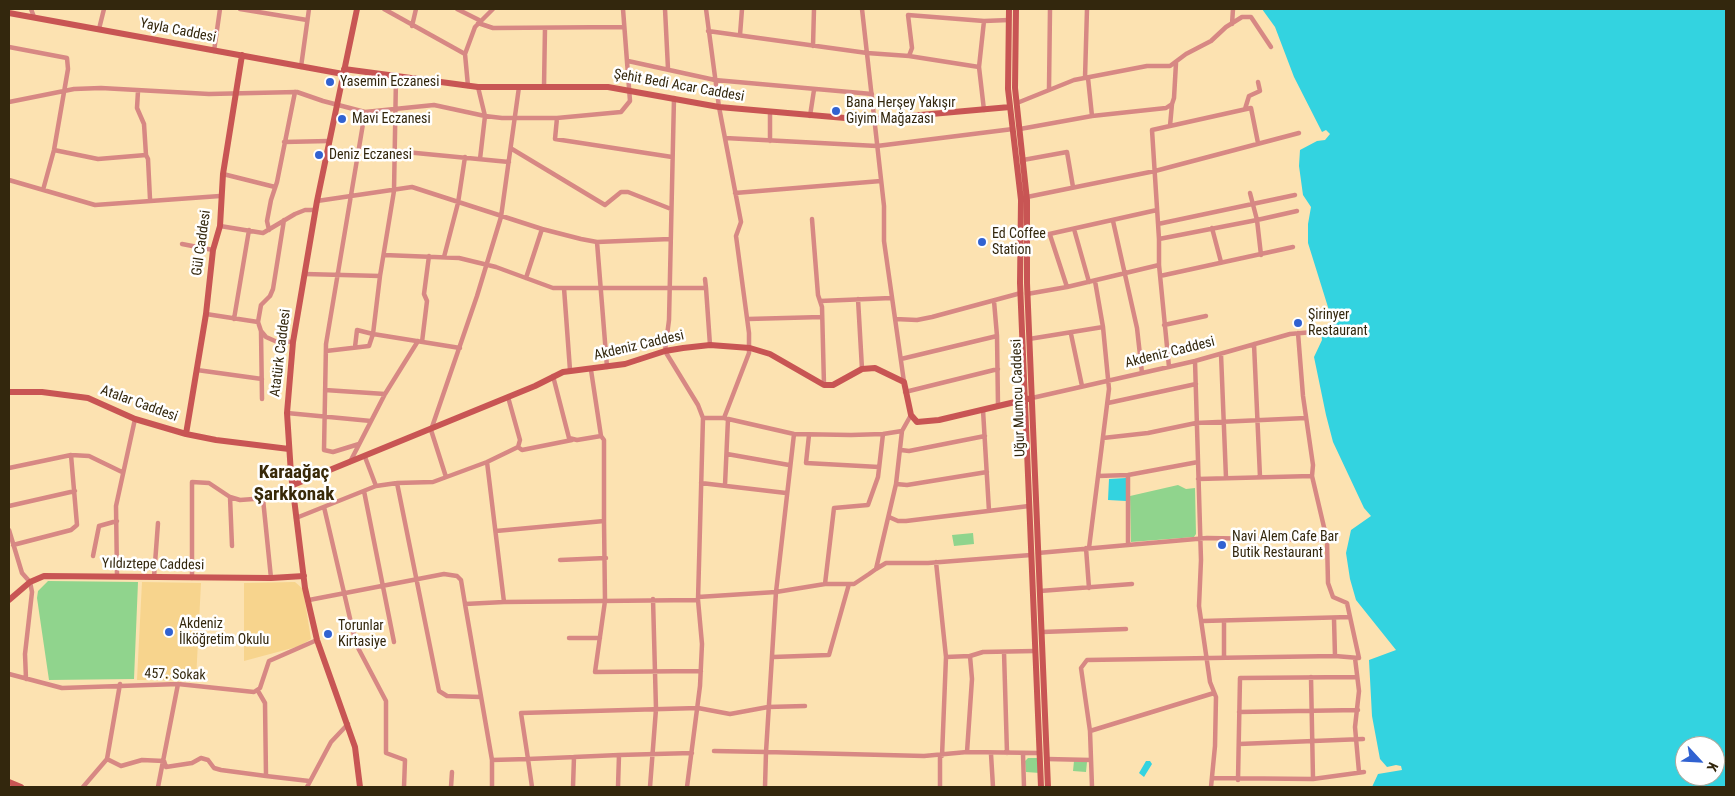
<!DOCTYPE html>
<meta charset="utf-8">
<style>
body{margin:0}
#map{position:relative;width:1735px;height:796px;overflow:hidden;background:#fce2b1;font-family:"Roboto Condensed",sans-serif}
canvas{display:block}
.frame{position:absolute;inset:0;border:10px solid #33270d;pointer-events:none}
.north{position:absolute;left:1675px;top:736px;width:50px;height:50px;box-sizing:border-box;background:#fff;border:1px solid #ada99e;border-radius:50%;rotate:115deg;font-size:14px;font-weight:700;line-height:20px;text-align:center;color:#33270d}
.north::after{content:'';display:block;margin:auto;width:18px;height:22px;background:#3162d1;clip-path:polygon(50% 0,100% 100%,50% 72%,0 100%)}
</style>
<div id="map">
<canvas width="1735" height="796"></canvas>
<div class="frame"></div>
<div class="north">K</div>
</div>
<script>
const g = document.querySelector('canvas').getContext('2d');
g.lineJoin = 'round';
function fillPath(path, color) {
  g.fillStyle = color;
  g.fill(path, 'evenodd');
}
function toPath(rows) {
  const path = new Path2D();
  for (const r of rows) {
    path.moveTo(r[0], r[1]);
    for (let i = 2; i < r.length; i += 2) path.lineTo(r[i], r[i + 1]);
  }
  return path;
}
function strokePath(path, color, width, dash) {
  g.strokeStyle = color;
  g.lineWidth = width;
  g.lineCap = dash ? 'butt' : 'round';
  g.setLineDash(dash || []);
  g.stroke(path);
}
function write(font, color, halo, rows, align = 'center') {
  g.font = font + ' "Roboto Condensed",sans-serif';
  g.lineWidth = 5;
  g.setLineDash([]);
  g.textBaseline = 'middle';
  g.strokeStyle = halo;
  g.fillStyle = color;
  for (const [text, x, y, turn = 0] of rows) {
    g.save();
    g.translate(x, y);
    g.rotate((+turn || 0) * Math.PI / 180);
    g.textAlign = isNaN(turn) ? turn : align;
    if (halo) g.strokeText(text, 0, 0);
    g.fillText(text, 0, 0);
    g.restore();
  }
}
const built = toPath([
 [142,582,201,583,196,680,137,680],
 [295,582,303,589,311,639,300,646,244,661,244,583]
]);
const green = toPath([
 [1178,485,1186,489,1195,488,1196,534,1194,537,1131,542,1130,496],
 [973,533,974,544,954,546,952,535],
 [48,581,138,582,134,679,49,680,37,598,38,591],
 [1028,758,1037,758,1040,773,1026,772,1025,761],
 [1074,761,1087,762,1086,772,1073,771]
]);
const water = toPath([
 [1262,9,1726,9,1726,787,1372,787,1378,774,1402,770,1401,766,1396,765,1387,767,1380,759,1372,716,1369,660,1396,650,1356,600,1350,579,1346,553,1351,530,1371,516,1364,508,1333,442,1326,415,1314,357,1322,340,1321,330,1340,321,1332,320,1308,243,1308,224,1311,207,1303,195,1299,166,1300,150,1317,141,1325,140,1330,134,1326,130,1322,132,1294,77,1275,27],
 [1685,746,1715,746,1715,776,1685,776],
 [1126,478,1126,501,1108,500,1109,479],
 [1146,761,1150,761,1152,764,1144,777,1139,773]
]);
const street = toPath([
 [31,9,34,17],
 [240,9,307,20],
 [384,9,465,54],
 [457,9,479,20],
 [665,9,668,69],
 [706,9,719,107,741,222,736,236,749,333,749,353,724,418],
 [862,9,884,206,884,241,904,382],
 [984,21,979,67,984,110],
 [478,23,493,28,624,27],
 [1232,24,1233,9],
 [412,26,416,9],
 [99,29,104,9],
 [708,31,867,53,909,56,912,48,908,15,984,21,1009,20],
 [740,35,742,9],
 [813,46,814,9],
 [9,47,67,58,68,69,54,150,43,190],
 [214,51,220,9],
 [909,56,979,67],
 [628,61,715,80,872,94],
 [301,67,309,9],
 [1085,78,1087,9],
 [1088,78,1092,116],
 [468,86,465,54,475,27,493,9],
 [478,87,485,116,480,159],
 [544,87,545,28],
 [1049,89,1050,9],
 [674,98,669,320,665,351,698,405,703,418,698,600,702,644,700,686,687,787],
 [9,102,74,89,101,88,209,94,297,92,323,101,365,112,434,105,485,116,502,118,557,118,621,112,630,101,623,9],
 [1017,103,1074,80,1147,66,1170,66,1186,54,1211,41,1226,27,1242,17,1251,17,1271,47],
 [1245,109,1249,96,1260,91,1258,82],
 [810,116,814,90],
 [557,118,555,139,672,157],
 [1170,126,1172,104],
 [1020,129,1092,116,1166,108,1172,104,1174,98,1176,63],
 [725,138,877,146,1013,129],
 [770,141,770,113],
 [284,142,329,141],
 [512,149,605,205,621,192,628,192,671,209],
 [54,150,98,159,146,155,144,124,137,108,138,91],
 [395,151,509,162],
 [146,155,148,159,150,199],
 [1023,160,1067,152,1073,187],
 [223,174,275,187],
 [9,180,95,205,220,196],
 [735,193,881,181],
 [1250,193,1257,220,1297,211],
 [1027,197,1155,171,1299,133],
 [317,201,412,187,542,229,581,239,597,242,670,239],
 [812,219,818,295,822,307,824,385],
 [284,220,273,289,270,296,261,305,258,322,261,331,266,337,275,341,293,342],
 [1113,221,1137,328,1142,373],
 [1158,224,1295,195],
 [220,226,263,233,295,214,305,210,316,210],
 [1212,228,1221,262],
 [1074,229,1089,282],
 [269,230,267,221,271,200,277,182,295,92],
 [1050,235,1067,287],
 [1027,239,1157,210],
 [1159,239,1257,220,1261,255],
 [597,242,607,367],
 [182,244,213,250],
 [384,255,459,258,496,267,553,288,706,288,710,345],
 [444,257,458,203,465,157],
 [305,274,380,276,394,191,396,77],
 [1160,276,1293,247],
 [526,278,542,229],
 [705,279,706,288],
 [1095,281,1103,327],
 [564,288,570,370],
 [1027,294,1067,287,1159,265],
 [858,299,862,369],
 [820,301,891,298],
 [994,301,997,336,998,406],
 [206,314,258,322],
 [234,319,249,230],
 [748,319,822,317],
 [895,319,917,320,932,317,1021,293],
 [1164,325,1206,316],
 [261,331,262,399],
 [1071,334,1082,386],
 [1029,339,1103,327,1109,389,1089,548],
 [422,342,427,301,424,294,429,256],
 [1254,344,1260,477],
 [355,347,357,330,373,334,380,276],
 [326,351,369,346,373,334,460,348],
 [1221,354,1226,478],
 [901,359,997,336],
 [1195,361,1201,560,1199,606,1210,682,1216,697,1215,746,1211,787],
 [1169,367,1159,265,1159,239,1152,130,1251,108,1258,143],
 [197,370,262,379],
 [591,370,601,436,604,440,604,521],
 [553,376,569,438,577,440,601,436],
 [325,390,385,394],
 [905,392,998,369],
 [1032,398,1195,361,1290,334,1313,332],
 [1108,403,1196,384],
 [983,410,989,511],
 [287,413,371,421],
 [703,418,724,418,794,434,851,435,883,434,902,431,911,415],
 [809,435,806,463,879,467],
 [1103,438,1148,433,1196,423,1306,418],
 [359,444,333,452,324,450,326,344,365,112],
 [518,447,522,450,572,440],
 [901,450,909,451,985,436],
 [727,454,789,465],
 [365,457,376,486],
 [350,462,385,394,418,341],
 [487,462,504,602],
 [9,468,71,455,89,456,122,472],
 [1098,476,1128,475,1198,462],
 [446,477,431,430,477,296,501,217,519,87],
 [1198,479,1312,476,1313,465,1303,396,1298,333],
 [397,483,439,691,447,696,481,697],
 [701,483,786,493],
 [896,484,907,485,987,472],
 [725,485,728,419],
 [364,491,394,642],
 [230,497,232,546],
 [263,499,271,578],
 [9,506,75,491],
 [324,507,356,644,386,701,386,753,405,760,404,787],
 [889,517,898,521,906,521,1029,506],
 [296,518,376,486,397,483,433,482,487,462,518,447,520,440,508,397],
 [9,530,22,573,30,582,32,592,25,654,26,679],
 [496,531,604,521,605,601,595,672,701,671],
 [1128,544,1128,475],
 [13,545,71,530,77,525,71,455],
 [1086,548,1089,588],
 [1038,553,1207,538,1327,540],
 [93,556,99,526,117,521],
 [560,560,606,558],
 [936,562,946,657,970,656],
 [876,569,886,563,928,563,1031,555],
 [117,576,116,506,135,419],
 [154,577,158,523],
 [192,578,192,482,209,483,230,497,240,500,294,496],
 [825,584,834,508,868,505,878,477,883,434],
 [1040,591,1132,584],
 [698,597,776,592,825,584,854,584,869,574,876,569,896,484,902,431],
 [309,600,444,574,457,576,461,580,465,604,504,602,698,600],
 [465,604,492,760],
 [1334,619,1335,656],
 [1203,621,1350,617],
 [1042,632,1126,629],
 [569,638,600,638],
 [1004,652,1007,753],
 [773,657,829,655,849,584],
 [1224,658,1224,622],
 [1355,658,1359,691,1355,727,1359,772],
 [9,674,62,688,178,684,254,692,260,688,269,661,317,640],
 [1311,677,1313,779],
 [258,691,265,703,266,776,309,781],
 [1239,712,1358,710],
 [1090,731,1081,668,1087,660,1335,656,1359,658,1347,603,1333,597,1328,583,1327,540,1312,476],
 [1239,744,1363,739],
 [714,751,766,752,776,592,794,434],
 [967,752,972,679,970,656,983,652,1035,651],
 [991,754,993,787],
 [1023,754,1024,787],
 [619,755,692,753],
 [942,756,946,657],
 [576,757,528,759,521,713,698,708,730,714,768,707,805,706],
 [107,759,121,766,142,760,164,761,166,767,192,763,201,758,208,760,214,768,221,770,266,776],
 [1047,759,1091,760],
 [1212,778,1313,779,1364,772],
 [1238,780,1240,678,1357,677],
 [83,787,107,759,120,684],
 [158,787,178,684],
 [307,787,331,742,348,724],
 [451,787,452,772],
 [492,787,492,760,528,759,532,787],
 [573,787,574,757,619,755,618,787],
 [650,787,656,709,653,599],
 [765,787,766,752,924,756,967,752,1040,753],
 [940,787,940,756],
 [1092,787,1090,731,1214,693]
]);
const secondary = toPath([
 [357,9,317,201,293,342,287,413,291,474,305,588,317,640,355,747,360,787],
 [1009,9,1008,89,1021,200,1020,283,1041,787],
 [1016,9,1015,88,1027,200,1027,283,1048,787],
 [9,13,343,74],
 [344,69,478,87,608,87,719,107,845,118,875,119,1010,107],
 [9,392,42,392,88,398,135,419,186,434,216,440,289,449],
 [186,434,206,314,213,250,220,226,223,174,242,55],
 [293,485,535,386,563,372,625,364,665,351,683,348,710,345,750,348,770,354,824,385,833,385,862,369,875,368,904,382,911,415,917,422,939,420,1032,398],
 [9,600,30,582,44,576,271,578,304,576],
 [9,782,21,787]
]);
const markers = [
 [330,82,5,"#3162d1"],
 [836,111,5,"#3162d1"],
 [342,119,5,"#3162d1"],
 [319,155,5,"#3162d1"],
 [982,242,5,"#3162d1"],
 [1298,323,5,"#3162d1"],
 [1222,545,5,"#3162d1"],
 [169,632,5,"#3162d1"],
 [328,634,5,"#3162d1"]
];
const streetNames = [
 ["Yayla Caddesi",178,31,11],
 ["Şehit Bedi Acar Caddesi",679,86,10],
 ["Gül Caddesi",202,243,-82],
 ["Akdeniz Caddesi",639,346,-13],
 ["Atatürk Caddesi",281,353,-83],
 ["Akdeniz Caddesi",1170,353,-14],
 ["Uğur Mumcu Caddesi",1019,398,-92],
 ["Atalar Caddesi",139,404,20],
 ["Yıldıztepe Caddesi",153,565,1],
 ["457. Sokak",175,675,2]
];
const poiNames = [
 ["Yasemin Eczanesi",340,82],
 ["Bana Herşey Yakışır",846,103],
 ["Giyim Mağazası",846,119],
 ["Mavi Eczanesi",352,119],
 ["Deniz Eczanesi",329,155],
 ["Ed Coffee",992,234],
 ["Station",992,250],
 ["Şirinyer",1308,315],
 ["Restaurant",1308,331],
 ["Navi Alem Cafe Bar",1232,537],
 ["Butik Restaurant",1232,553],
 ["Akdeniz",179,624],
 ["İlköğretim Okulu",179,640],
 ["Torunlar",338,626],
 ["Kirtasiye",338,642]
];
const districtNames = [
 ["Karaağaç",294,473],
 ["Şarkkonak",294,495]
];
fillPath(built, '#f7d48d');
fillPath(green, '#90d48d');
fillPath(water, '#33d3e0');
strokePath(street, '#d78884', 4.5);
strokePath(secondary, '#c85554', 6);
for (const [x, y, r, color] of markers) {
  const dot = new Path2D();
  dot.arc(x, y, r, 0, 2 * Math.PI);
  g.fillStyle = color;
  g.fill(dot);
  strokePath(dot, '#fff', 2);
}
write('14px', '#33270d', '#fff', streetNames);
write('14px', '#33270d', '#fff', poiNames, 'left');
write('bold 19px', '#382908', '#fff', districtNames);
</script>
